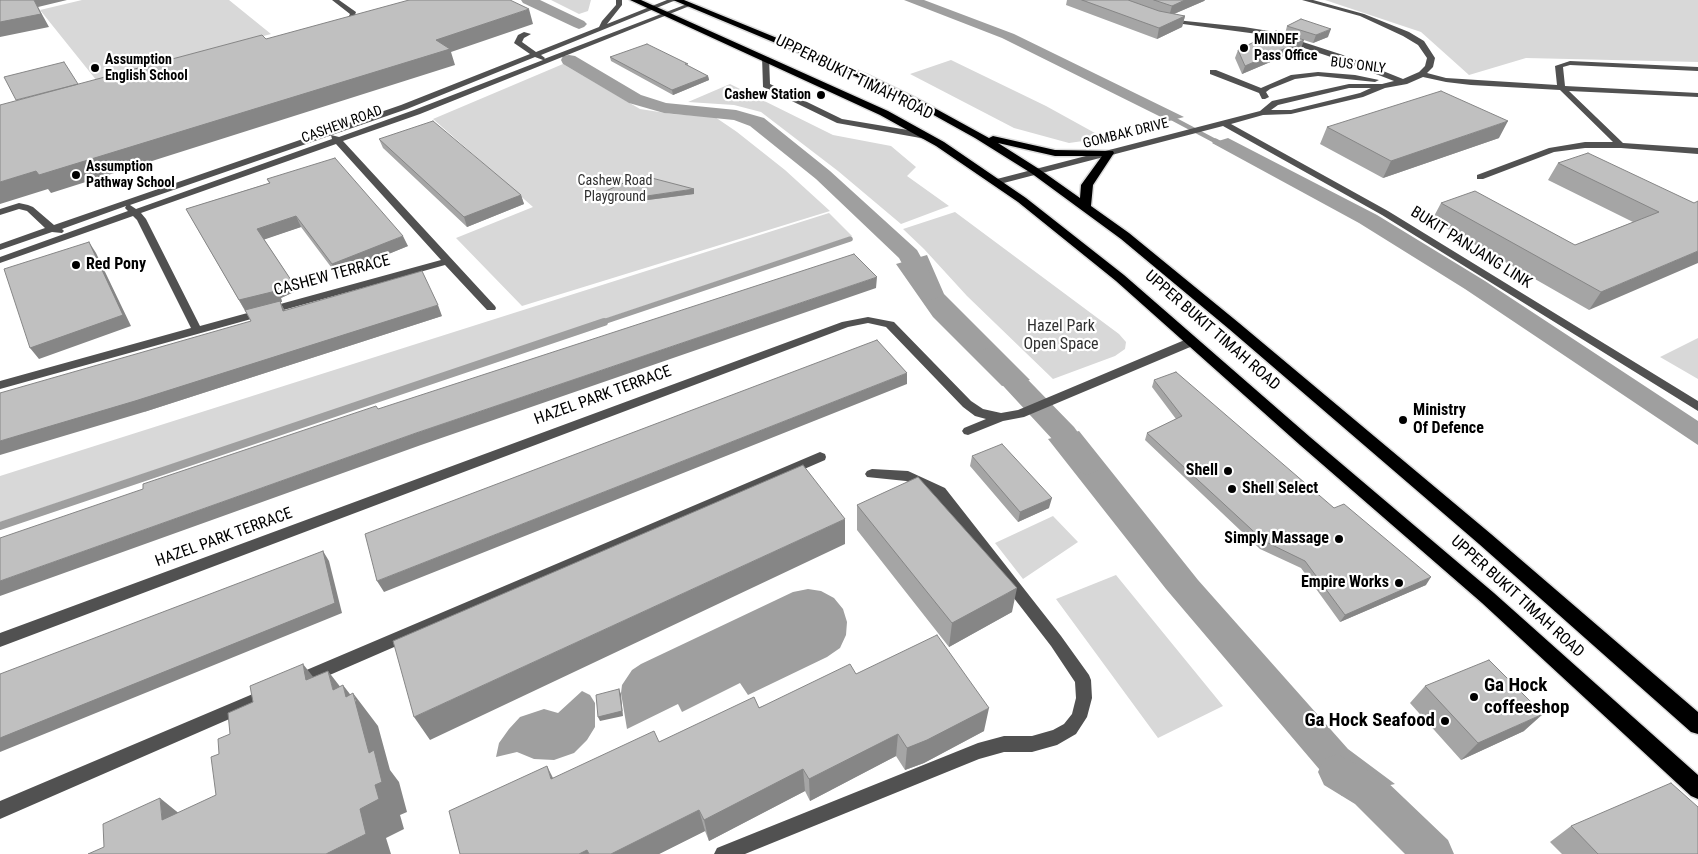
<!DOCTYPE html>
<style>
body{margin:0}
canvas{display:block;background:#fff}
</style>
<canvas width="1698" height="854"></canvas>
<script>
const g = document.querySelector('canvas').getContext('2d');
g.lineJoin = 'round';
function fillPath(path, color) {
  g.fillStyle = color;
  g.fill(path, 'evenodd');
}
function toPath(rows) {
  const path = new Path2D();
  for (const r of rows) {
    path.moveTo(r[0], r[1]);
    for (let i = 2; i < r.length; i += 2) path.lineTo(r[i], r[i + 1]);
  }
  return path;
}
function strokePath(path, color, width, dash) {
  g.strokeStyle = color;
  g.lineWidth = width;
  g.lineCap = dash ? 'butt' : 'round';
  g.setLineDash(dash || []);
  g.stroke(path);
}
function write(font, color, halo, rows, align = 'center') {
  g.font = font + ' "Roboto Condensed",sans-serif';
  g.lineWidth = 4.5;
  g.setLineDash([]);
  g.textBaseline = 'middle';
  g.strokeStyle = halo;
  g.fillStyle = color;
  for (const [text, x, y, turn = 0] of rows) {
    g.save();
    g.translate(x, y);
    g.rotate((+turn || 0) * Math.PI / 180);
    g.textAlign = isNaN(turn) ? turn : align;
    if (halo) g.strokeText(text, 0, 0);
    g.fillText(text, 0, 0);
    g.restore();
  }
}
const green = toPath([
 [82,0,229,0,271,34,97,81,40,10],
 [551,0,591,0,588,11,579,14],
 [1325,0,1698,0,1698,62,1526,58,1469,75,1421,32],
 [951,60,1046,106,1104,138,1069,143,1014,128,910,74],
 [563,64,640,109,672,114,715,117,737,132,785,170,830,211,522,306,456,238,533,207,433,119],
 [730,84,833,135,891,146,916,167,907,176,949,206,901,224,838,171,761,112,734,105,688,102],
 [955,212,1119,334,1126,342,1125,349,1115,356,1053,379,967,296,924,249,903,229],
 [829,213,852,236,0,522,0,476],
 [1698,338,1698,379,1660,357],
 [1053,516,1078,542,1023,579,995,543],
 [1116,575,1223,706,1158,738,1056,599]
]);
const water = toPath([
 [904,0,924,0,1014,34,1184,117,1169,121,1002,38],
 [1228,138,1377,215,1485,281,1698,421,1698,445,1465,289,1359,223,1212,143],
 [927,255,944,294,1030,380,1002,386,933,317,896,264],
 [1079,431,1198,580,1348,749,1395,784,1342,796,1166,589,1048,439],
 [808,589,821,591,834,598,843,609,847,622,846,635,840,648,827,657,748,695,740,683,682,712,678,704,627,729,621,693,622,685,632,670,641,664,793,592],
 [582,691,590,695,595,703,595,727,587,740,574,753,554,760,534,759,517,752,496,757,499,743,509,729,520,717,544,709,558,713]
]);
const streamFar2 = toPath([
 [1166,115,1217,142]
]);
const streamFar1 = toPath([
 [1215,141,1225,146],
 [600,323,850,239]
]);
const stream = toPath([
 [0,526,604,322]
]);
const canal = toPath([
 [521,0,540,0,584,21,587,24,584,27,579,29,574,27,523,3,521,0],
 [569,55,575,56,641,95,666,103,736,110,764,118,830,171,917,250,941,293,937,298,929,300,921,298,899,258,816,179,750,126,734,120,664,113,629,103,563,64,561,60,563,56,569,55],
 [990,348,999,350,1074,427,1101,464,1097,471,1087,475,1077,471,1054,441,981,362,977,356,981,350,990,348],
 [1337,754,1383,778,1448,840,1454,854,1405,854,1355,804,1324,785,1318,772,1324,759,1337,754]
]);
const minor = toPath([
 [332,0,339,0,356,12,353,20,342,27,336,27,336,23,348,18,350,14,332,0],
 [616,0,622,0,622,5,607,24,667,0,676,0,541,55,545,58,544,59,687,4,692,5,420,114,343,141,495,306,496,308,495,310,487,310,445,265,0,389,0,381,191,328,137,220,133,216,0,263,0,257,128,211,125,208,126,206,62,229,64,231,62,233,52,232,0,250,0,244,45,228,27,211,19,209,0,215,0,209,19,203,28,205,33,207,54,225,401,105,530,54,514,43,518,35,524,32,531,34,524,38,522,42,536,52,599,27,602,21,616,5,616,0],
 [535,57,543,60,414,110,339,137,331,135,332,139,136,209,130,205,407,109,535,57],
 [336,144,441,260,200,326,146,219,141,213,336,144],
 [1302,0,1313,0,1364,14,1409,32,1424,41,1435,58,1433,67,1427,73,1446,78,1557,85,1555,66,1570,61,1698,67,1698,71,1570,65,1563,67,1565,86,1698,93,1698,97,1569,91,1623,143,1698,148,1698,154,1621,148,1585,148,1554,152,1483,179,1477,179,1477,175,1549,148,1585,142,1613,142,1560,90,1471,85,1446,82,1423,77,1407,84,1385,88,1363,97,1291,114,1263,115,1231,124,1388,211,1698,401,1698,411,1382,215,1223,126,996,185,991,182,993,180,1260,111,1272,101,1349,84,1382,84,1394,81,1337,59,1265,35,1168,22,1164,20,1166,19,1244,27,1269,31,1343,55,1403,79,1419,72,1425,66,1427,58,1418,45,1403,36,1360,16,1302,0],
 [1349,88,1371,88,1360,93,1291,110,1271,110,1278,105,1349,88],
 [762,56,769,58,770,84,842,119,926,133,930,136,926,139,837,123,763,87,762,56],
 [1210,70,1216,70,1261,88,1291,75,1318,72,1355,75,1379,80,1375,82,1318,76,1295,79,1270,89,1266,92,1269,97,1265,99,1262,99,1259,93,1210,74,1210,70],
 [868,317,894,322,971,401,983,409,1001,413,1018,410,1187,339,1195,339,1197,342,1195,345,1024,417,1003,421,968,435,964,434,962,431,964,428,986,419,975,416,963,407,886,327,868,323,848,327,0,647,0,633,842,322,868,317],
 [820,452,825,454,826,457,825,460,302,687,296,689,290,687,288,682,290,677,820,452],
 [872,469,908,471,945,488,1061,636,1089,675,1091,680,1092,698,1087,717,1076,734,1057,745,1032,752,1004,752,979,759,745,854,714,854,717,848,978,743,1004,736,1032,736,1053,730,1064,724,1072,714,1076,698,1075,682,1051,646,935,496,906,481,867,477,865,474,867,471,872,469],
 [267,688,273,690,275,695,273,700,0,819,0,801,267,688]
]);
const highway = toPath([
 [630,0,641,0,888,111,944,142,1026,198,1124,275,1310,437,1494,593,1698,775,1698,799,1691,796,1482,603,1300,445,1116,281,1018,202,936,146,880,115,630,0],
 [673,0,684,0,870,76,918,99,989,138,993,136,1055,150,1113,151,1114,153,1093,185,1091,206,1129,233,1239,323,1491,534,1698,712,1698,734,1691,732,1479,544,1229,329,1121,239,1031,173,975,138,912,103,864,80,673,0],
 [998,143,1055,156,1102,156,1081,185,1080,198,1039,169,998,143]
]);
const wall = toPath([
 [1067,0,1205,0,1204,1,1174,14,1185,16,1182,27,1157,39,1066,5],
 [1287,26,1328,37,1313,43,1285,34],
 [1301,49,1242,74,1235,58,1238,50],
 [610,57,688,66,708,76,709,80,673,95,611,61],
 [1327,127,1499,138,1383,178,1320,144],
 [379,139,521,195,524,204,467,227,383,148],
 [1558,163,1694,203,1589,310,1432,220,1441,203,1575,245,1633,222,1548,180],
 [267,179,408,246,337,275,301,227,264,239,291,280,296,291,281,298,282,302,280,302,285,311,442,316,144,412,251,321,186,209,269,183],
 [694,194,640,201,598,200,597,195],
 [1154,380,1334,508,1426,585,1340,622,1301,568,1260,549,1145,440,1147,433,1176,419,1152,387],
 [972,456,1049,508,1018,522,970,466],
 [857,505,1012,612,949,647,857,530],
 [856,674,984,731,924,763,905,770,896,756,810,801,805,791,709,841,705,831,659,854,460,854,553,778],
 [1425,686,1524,731,1461,760,1410,703],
 [1571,826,1698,854,1562,854,1550,842]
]);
const shadedWall = toPath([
 [34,0,67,0,38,7,49,27,0,37,0,22],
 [1185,0,1205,0,1204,1,1169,16,1172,6],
 [529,9,533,24,451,52,455,65,51,193,48,189,0,204,0,182],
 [1185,16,1182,27,1157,39,1159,28],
 [1331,29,1328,37,1313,43,1316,35],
 [1304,40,1301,49,1242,74,1245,66],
 [708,76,709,80,673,95,672,90],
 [1508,121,1499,138,1383,178,1391,161],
 [694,189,694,194,640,201,640,197],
 [521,195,524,204,467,227,464,217],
 [296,216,301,227,263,240,257,229],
 [403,236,408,246,337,275,332,264],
 [89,242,96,253,131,326,39,359,30,348],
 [1698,251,1698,263,1589,310,1601,292],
 [877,277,876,288,421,445,0,596,0,581,416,433],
 [291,280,296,291,281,298,282,302,280,302,285,311,246,312,239,300],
 [438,305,442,316,144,412,0,455,0,441],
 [907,373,907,384,384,592,377,581],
 [1052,498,1049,508,1018,522,1020,512],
 [845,519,845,544,430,740,414,717],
 [323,551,329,561,342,613,0,752,0,738],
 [1431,577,1426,585,1340,622,1345,615],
 [1017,588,1012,612,949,647,952,623],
 [303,664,329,697,306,680],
 [328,671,345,693,343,685,356,702,353,693,378,726,390,770,399,782,407,812,400,815,404,829,386,838,391,854,326,854,360,809,375,785,369,753,333,690],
 [619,689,621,694,623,716,600,721,598,717],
 [989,708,984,731,924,763,905,770,907,748],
 [1543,714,1524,731,1461,760,1478,743],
 [898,734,896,756,810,801,809,779],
 [547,766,558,788,551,779],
 [803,769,805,791,709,841,704,820],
 [160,798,197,828,162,820],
 [699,810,705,831,659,854,611,854],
 [587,850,589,854,579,854]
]);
const building = toPath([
 [0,0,34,0,41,14,0,22,0,0],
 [409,0,510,0,529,9,436,40,450,49,39,175,36,171,0,182,0,105,262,35,266,39,409,0],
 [1082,0,1128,0,1159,11,1185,16,1159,28,1082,0],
 [1154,0,1185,0,1172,6,1154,0],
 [1301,19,1331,29,1316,35,1287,26,1301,19],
 [1276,31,1304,40,1245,66,1238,50,1276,31],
 [647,44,688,64,685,64,708,76,672,90,610,57,647,44],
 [64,62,78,84,16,100,4,77,64,62],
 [1441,91,1508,121,1391,161,1327,127,1441,91],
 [433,121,521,195,464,217,379,139,433,121],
 [1588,153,1694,203,1698,201,1698,251,1601,292,1441,203,1475,191,1575,245,1659,212,1558,163,1588,153],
 [335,158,403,236,332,264,296,216,257,229,291,280,275,287,276,291,239,300,186,209,270,183,267,179,335,158],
 [644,176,694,189,640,197,597,195,637,177,644,176],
 [89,242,123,315,30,348,4,269,89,242],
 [854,254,877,277,416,433,0,581,0,538,143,489,143,484,376,406,378,409,854,254],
 [422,271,438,305,135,401,0,441,0,393,251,321,245,310,280,301,283,311,422,271],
 [877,340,907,373,377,581,365,534,877,340],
 [1176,372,1334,508,1344,504,1431,577,1345,615,1305,561,1264,541,1147,433,1182,416,1154,380,1176,372],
 [1002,444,1052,498,1020,512,972,456,1002,444],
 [803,465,845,519,414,717,393,641,803,465],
 [918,477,1017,588,952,623,857,505,918,477],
 [323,551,335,603,0,738,0,674,323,551],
 [937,635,989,708,927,740,907,748,898,734,809,779,803,769,704,820,699,810,611,854,589,854,587,850,579,854,460,854,449,811,547,766,551,779,654,731,659,742,754,697,759,708,850,664,856,674,937,635],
 [1489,660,1543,714,1478,743,1425,686,1489,660],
 [303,664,306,680,328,671,333,690,343,685,346,697,353,693,369,753,374,750,382,782,375,785,379,799,360,809,366,834,326,854,88,854,104,847,103,824,160,798,162,820,216,795,211,757,219,754,218,739,230,734,228,713,253,702,250,686,303,664],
 [619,689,622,711,598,717,596,695,619,689],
 [1671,783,1698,807,1698,854,1598,854,1571,826,1671,783]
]);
const markers = [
 [1244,48,5,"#000"],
 [95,68,5,"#000"],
 [821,95,5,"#000"],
 [76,175,5,"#000"],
 [76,265,5,"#000"],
 [1403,420,5,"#000"],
 [1228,471,5,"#000"],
 [1232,489,5,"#000"],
 [1339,539,5,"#000"],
 [1399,583,5,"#000"],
 [1474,697,5,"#000"],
 [1445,721,5,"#000"]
];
const farPoinames = [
 ["MINDEF",1254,40],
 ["Pass Office",1254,56],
 ["Assumption",105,60],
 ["English School",105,76],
 ["Cashew Station",811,95,"right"],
 ["Assumption",86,167],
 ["Pathway School",86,183]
];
const farStreetnames = [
 ["BUS ONLY",1358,66,7],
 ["CASHEW ROAD",342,125,-20],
 ["GOMBAK DRIVE",1126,134,-14]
];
const farParknames = [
 ["Cashew Road",615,181],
 ["Playground",615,197]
];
const streetNames = [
 ["UPPER BUKIT TIMAH ROAD",854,78,26],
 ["BUKIT PANJANG LINK",1471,248,32],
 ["CASHEW TERRACE",332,276,-15],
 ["UPPER BUKIT TIMAH ROAD",1212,331,41],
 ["HAZEL PARK TERRACE",603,396,-20],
 ["HAZEL PARK TERRACE",224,538,-20],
 ["UPPER BUKIT TIMAH ROAD",1517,597,42]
];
const poiNames = [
 ["Red Pony",86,265],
 ["Ministry",1413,411],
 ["Of Defence",1413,429],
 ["Shell",1218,471,"right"],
 ["Shell Select",1242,489],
 ["Simply Massage",1329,539,"right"],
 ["Empire Works",1389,583,"right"]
];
const parkNames = [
 ["Hazel Park",1061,327],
 ["Open Space",1061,345]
];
const nearPoinames = [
 ["Ga Hock",1484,686],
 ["coffeeshop",1484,708],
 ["Ga Hock Seafood",1435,721,"right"]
];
fillPath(green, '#d8d8d8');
fillPath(water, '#9f9f9f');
strokePath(streamFar2, '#9f9f9f', 4.5);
strokePath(streamFar1, '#9f9f9f', 5.5);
strokePath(stream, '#9f9f9f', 8);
fillPath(canal, '#9f9f9f');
strokePath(highway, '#dbdbdb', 3);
fillPath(minor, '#515151');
fillPath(highway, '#000');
fillPath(wall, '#a5a5a5');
fillPath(shadedWall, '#868686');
fillPath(building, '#c0c0c0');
strokePath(building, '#868686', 1);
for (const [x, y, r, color] of markers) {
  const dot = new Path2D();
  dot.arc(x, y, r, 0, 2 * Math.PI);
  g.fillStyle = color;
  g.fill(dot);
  strokePath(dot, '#fff', 2);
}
write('bold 14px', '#000', '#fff', farPoinames, 'left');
write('14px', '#000', '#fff', farStreetnames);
write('14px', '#2f2f2f', '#fff', farParknames);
write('16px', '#000', '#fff', streetNames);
write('bold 16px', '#000', '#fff', poiNames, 'left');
write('16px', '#2f2f2f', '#fff', parkNames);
write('bold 19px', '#000', '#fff', nearPoinames, 'left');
</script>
